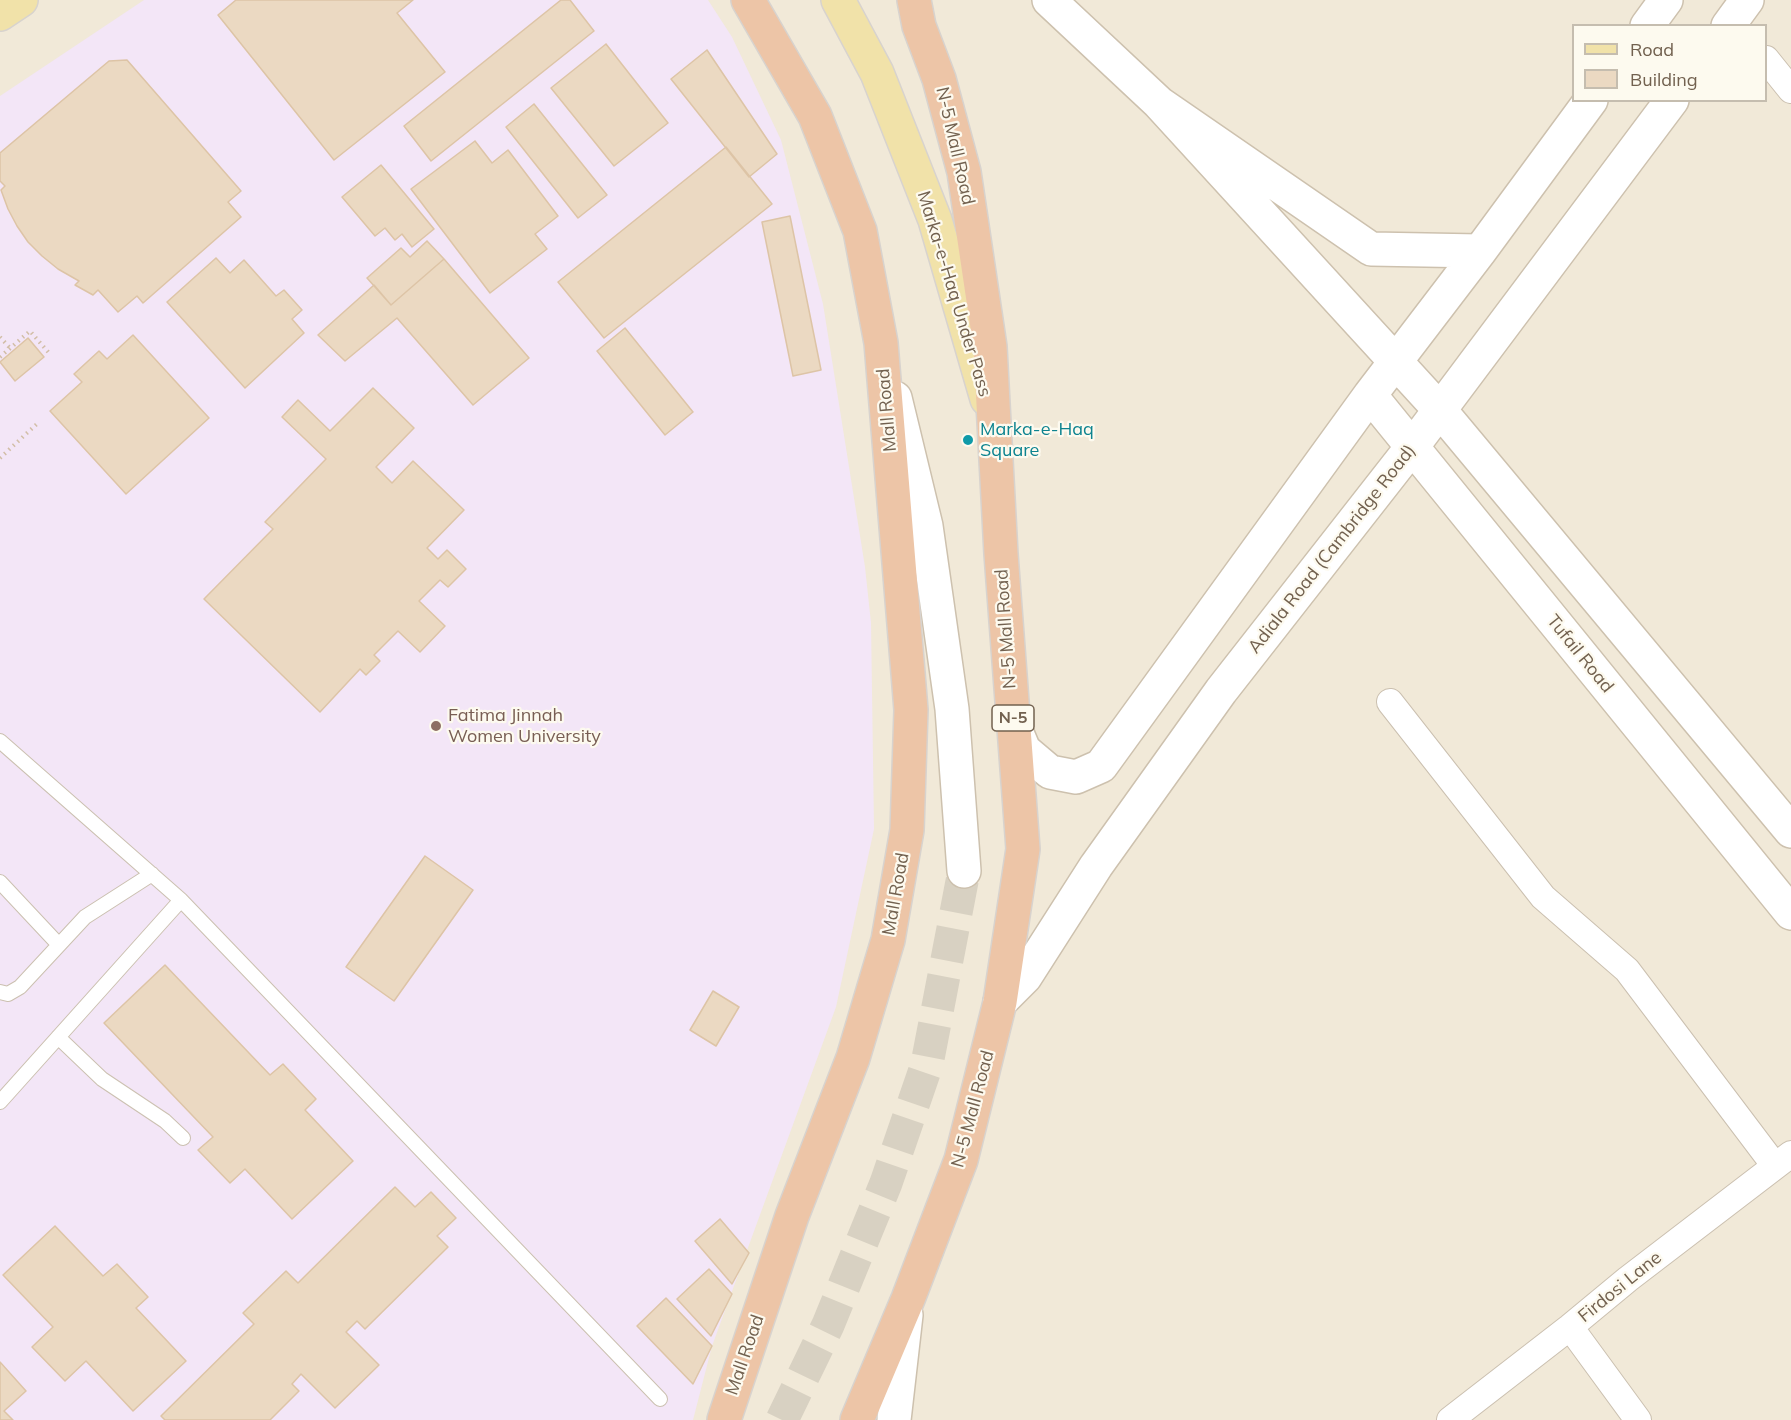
<!DOCTYPE html>
<style>
body{margin:0}
#map{position:relative;width:1791px;height:1420px;overflow:hidden;background:#faf6e9;font-family:Mulish,sans-serif}
canvas{display:block}
.legend{position:absolute;left:1572px;top:24px;width:195px;height:78px;box-sizing:border-box;background:#fdfaef;border:2px solid #c5bdaf;margin:0;padding:8px 10px;list-style:none;font-size:18px;color:#72614f}
.legend li{display:flex;align-items:center;gap:12px;height:30px}
.legend b{width:30px;border:2px solid #c5bdaf}
</style>
<div id="map">
<canvas width="1791" height="1420"></canvas>
<ul class="legend">
<li><b style="height:8px;background:#f1e2a9"></b>Road</li>
<li><b style="height:16px;background:#ebd9c2"></b>Building</li>
</ul>
</div>
<script>
const g = document.querySelector('canvas').getContext('2d');
g.lineJoin = 'round';
function fillPath(path, color) {
  g.fillStyle = color;
  g.fill(path, 'evenodd');
}
function toPath(rows) {
  const path = new Path2D();
  for (const r of rows) {
    path.moveTo(r[0], r[1]);
    for (let i = 2; i < r.length; i += 2) path.lineTo(r[i], r[i + 1]);
  }
  return path;
}
function strokePath(path, color, width, dash) {
  g.strokeStyle = color;
  g.lineWidth = width;
  g.lineCap = dash ? 'butt' : 'round';
  g.setLineDash(dash || []);
  g.stroke(path);
}
function write(font, color, halo, rows, align = 'center') {
  g.font = font + ' Mulish,sans-serif';
  g.lineWidth = 4.5;
  g.setLineDash([]);
  g.textBaseline = 'middle';
  g.strokeStyle = halo;
  g.fillStyle = color;
  for (const [text, x, y, turn = 0] of rows) {
    g.save();
    g.translate(x, y);
    g.rotate((+turn || 0) * Math.PI / 180);
    g.textAlign = isNaN(turn) ? turn : align;
    if (halo) g.strokeText(text, 0, 0);
    g.fillText(text, 0, 0);
    g.restore();
  }
}
const residential = toPath([
 [0,0,1791,0,1791,1420,0,1420],
 [1574,26,1766,26,1766,100,1574,100]
]);
const education = toPath([
 [144,0,708,0,732,37,781,140,823,304,865,567,871,623,874,829,836,1007,712,1346,693,1420,0,1420,0,96]
]);
const building = toPath([
 [236,0,413,0,397,13,445,72,334,160,218,15,236,0],
 [561,0,570,0,594,31,431,161,404,126,561,0],
 [606,44,668,123,614,166,551,88,606,44],
 [707,50,777,154,749,177,671,79,707,50],
 [127,60,241,191,228,202,241,217,143,303,137,296,118,312,98,290,93,295,75,285,79,281,58,269,42,256,28,242,17,226,8,209,1,190,5,186,0,181,0,153,109,61,127,60],
 [534,104,607,195,578,218,506,127,534,104],
 [475,141,492,163,508,150,558,216,535,234,547,249,490,293,411,189,475,141],
 [726,147,772,204,604,338,558,282,726,147],
 [381,165,434,229,412,247,402,234,395,240,385,228,375,236,342,197,381,165],
 [790,216,821,370,793,376,762,222,790,216],
 [427,241,444,259,391,305,367,278,401,248,410,257,427,241],
 [216,258,230,273,244,260,276,296,284,290,302,310,292,319,304,333,245,388,167,302,216,258],
 [444,259,529,358,473,405,397,318,345,361,318,335,374,285,391,305,444,259],
 [625,328,693,412,665,435,597,351,625,328],
 [133,335,209,418,126,494,50,411,82,382,74,374,99,351,107,359,133,335],
 [28,338,44,357,15,381,0,362,28,338],
 [373,388,414,428,376,467,392,483,413,461,464,510,427,548,438,559,447,550,466,569,448,587,440,580,419,601,445,626,420,652,398,631,374,655,380,661,366,675,360,669,320,712,204,599,273,529,265,522,326,459,282,417,298,400,330,431,373,388],
 [425,856,473,890,394,1001,346,967,425,856],
 [165,965,270,1075,283,1064,316,1099,305,1110,353,1161,292,1219,245,1169,230,1183,198,1150,213,1137,104,1023,165,965],
 [713,991,739,1007,716,1046,690,1030,713,991],
 [395,1187,415,1207,431,1192,456,1218,437,1236,448,1247,365,1329,357,1321,346,1332,379,1365,335,1408,301,1374,292,1384,299,1391,270,1420,165,1420,161,1416,254,1324,243,1313,286,1271,298,1283,395,1187],
 [720,1219,749,1253,732,1284,695,1241,720,1219],
 [55,1226,103,1276,117,1264,148,1297,136,1308,186,1361,133,1411,86,1361,65,1381,32,1347,53,1327,3,1275,55,1226],
 [709,1269,732,1294,711,1336,677,1299,709,1269],
 [666,1298,712,1346,693,1384,637,1326,666,1298],
 [0,1362,26,1391,4,1411,13,1420,0,1420,0,1362]
]);
const secondaryTunnel = toPath([
 [782,1420,828,1325,886,1183,927,1064,964,871]
]);
const path = toPath([
 [0,337,10,348],
 [0,357,30,331,49,353],
 [0,458,39,422]
]);
const lane = toPath([
 [0,741,181,900,660,1399],
 [0,882,59,945],
 [0,992,8,994,20,987,85,917,152,874],
 [58,1037,102,1079,165,1121,183,1138],
 [0,1102,181,900]
]);
const street = toPath([
 [1766,59,1791,90],
 [1390,702,1543,897,1627,970,1775,1166],
 [1570,1327,1638,1420],
 [1450,1420,1570,1327,1628,1279,1791,1154]
]);
const secondary = toPath([
 [1049,0,1159,103,1371,249,1480,251],
 [1647,26,1666,0],
 [1728,26,1747,0],
 [1159,103,1439,409,1791,831],
 [1370,395,1791,913],
 [895,398,926,526,952,709,964,871],
 [1014,726,1024,750,1050,772,1076,777,1101,766,1370,395,1480,251,1591,100],
 [1000,1002,1025,977,1096,866,1221,691,1412,447,1672,100],
 [894,1420,906,1315]
]);
const primary = toPath([
 [838,0,877,73,935,220,987,399],
 [0,14,21,0]
]);
const highway = toPath([
 [724,1420,792,1216,853,1058,888,940,907,830,911,710,881,343,860,231,815,116,748,0],
 [857,1420,908,1299,961,1160,1000,1002,1023,849,1001,554,990,347,964,172,939,79,919,26,914,0]
]);
const markers = [
 [968,440,6,"#0f9aa8"],
 [436,726,6,"#8d6e63"]
];
const shields = [
 [1013,718,42]
];
const shieldNames = [
 ["N-5",1013,718]
];
const streetNames = [
 ["N-5 Mall Road",955,146,77],
 ["Marka-e-Haq Under Pass",954,294,73],
 ["Mall Road",887,410,-95],
 ["Adiala Road (Cambridge Road)",1332,549,-52],
 ["N-5 Mall Road",1006,629,-94],
 ["Tufail Road",1580,654,51],
 ["Mall Road",896,894,-80],
 ["N-5 Mall Road",973,1109,-75],
 ["Firdosi Lane",1620,1287,-39],
 ["Mall Road",745,1355,-71]
];
const cultureNames = [
 ["Marka-e-Haq",980,430],
 ["Square",980,451]
];
const educationNames = [
 ["Fatima Jinnah",448,716],
 ["Women University",448,737]
];
fillPath(residential, '#f1e9d8');
fillPath(education, '#f3e6f7');
fillPath(building, '#ebd9c2');
strokePath(building, '#ddc4a6', 1.5);
strokePath(secondaryTunnel, '#d8d1c2', 33, [33, 16]);
strokePath(lane, '#cbc0b0', 16);
strokePath(street, '#cbc0b0', 28);
strokePath(secondary, '#cdc1ae', 36);
strokePath(primary, '#d8d3ce', 36);
strokePath(highway, '#d8d3ce', 36);
strokePath(path, '#d2bea7', 4, [1.5, 4.5]);
strokePath(lane, '#fff', 14);
strokePath(street, '#fff', 26);
strokePath(secondary, '#fff', 33);
strokePath(primary, '#f1e2a9', 33);
strokePath(highway, '#edc5a7', 33);
for (const [x, y, r, color] of markers) {
  const dot = new Path2D();
  dot.arc(x, y, r, 0, 2 * Math.PI);
  g.fillStyle = color;
  g.fill(dot);
  strokePath(dot, '#fdfaef', 2);
}
for (const [x, y, w] of shields) {
  const box = new Path2D();
  box.roundRect(x - w / 2, y - 13, w, 26, 4.5);
  g.fillStyle = '#fdfaef';
  g.fill(box);
  strokePath(box, '#72614f', 1.5);
}
write('bold 16px', '#72614f', null, shieldNames);
write('18px', '#72614f', '#fdfaef', streetNames);
write('18px', '#0d838f', '#fdfaef', cultureNames, 'left');
write('18px', '#785e54', '#fdfaef', educationNames, 'left');
</script>
